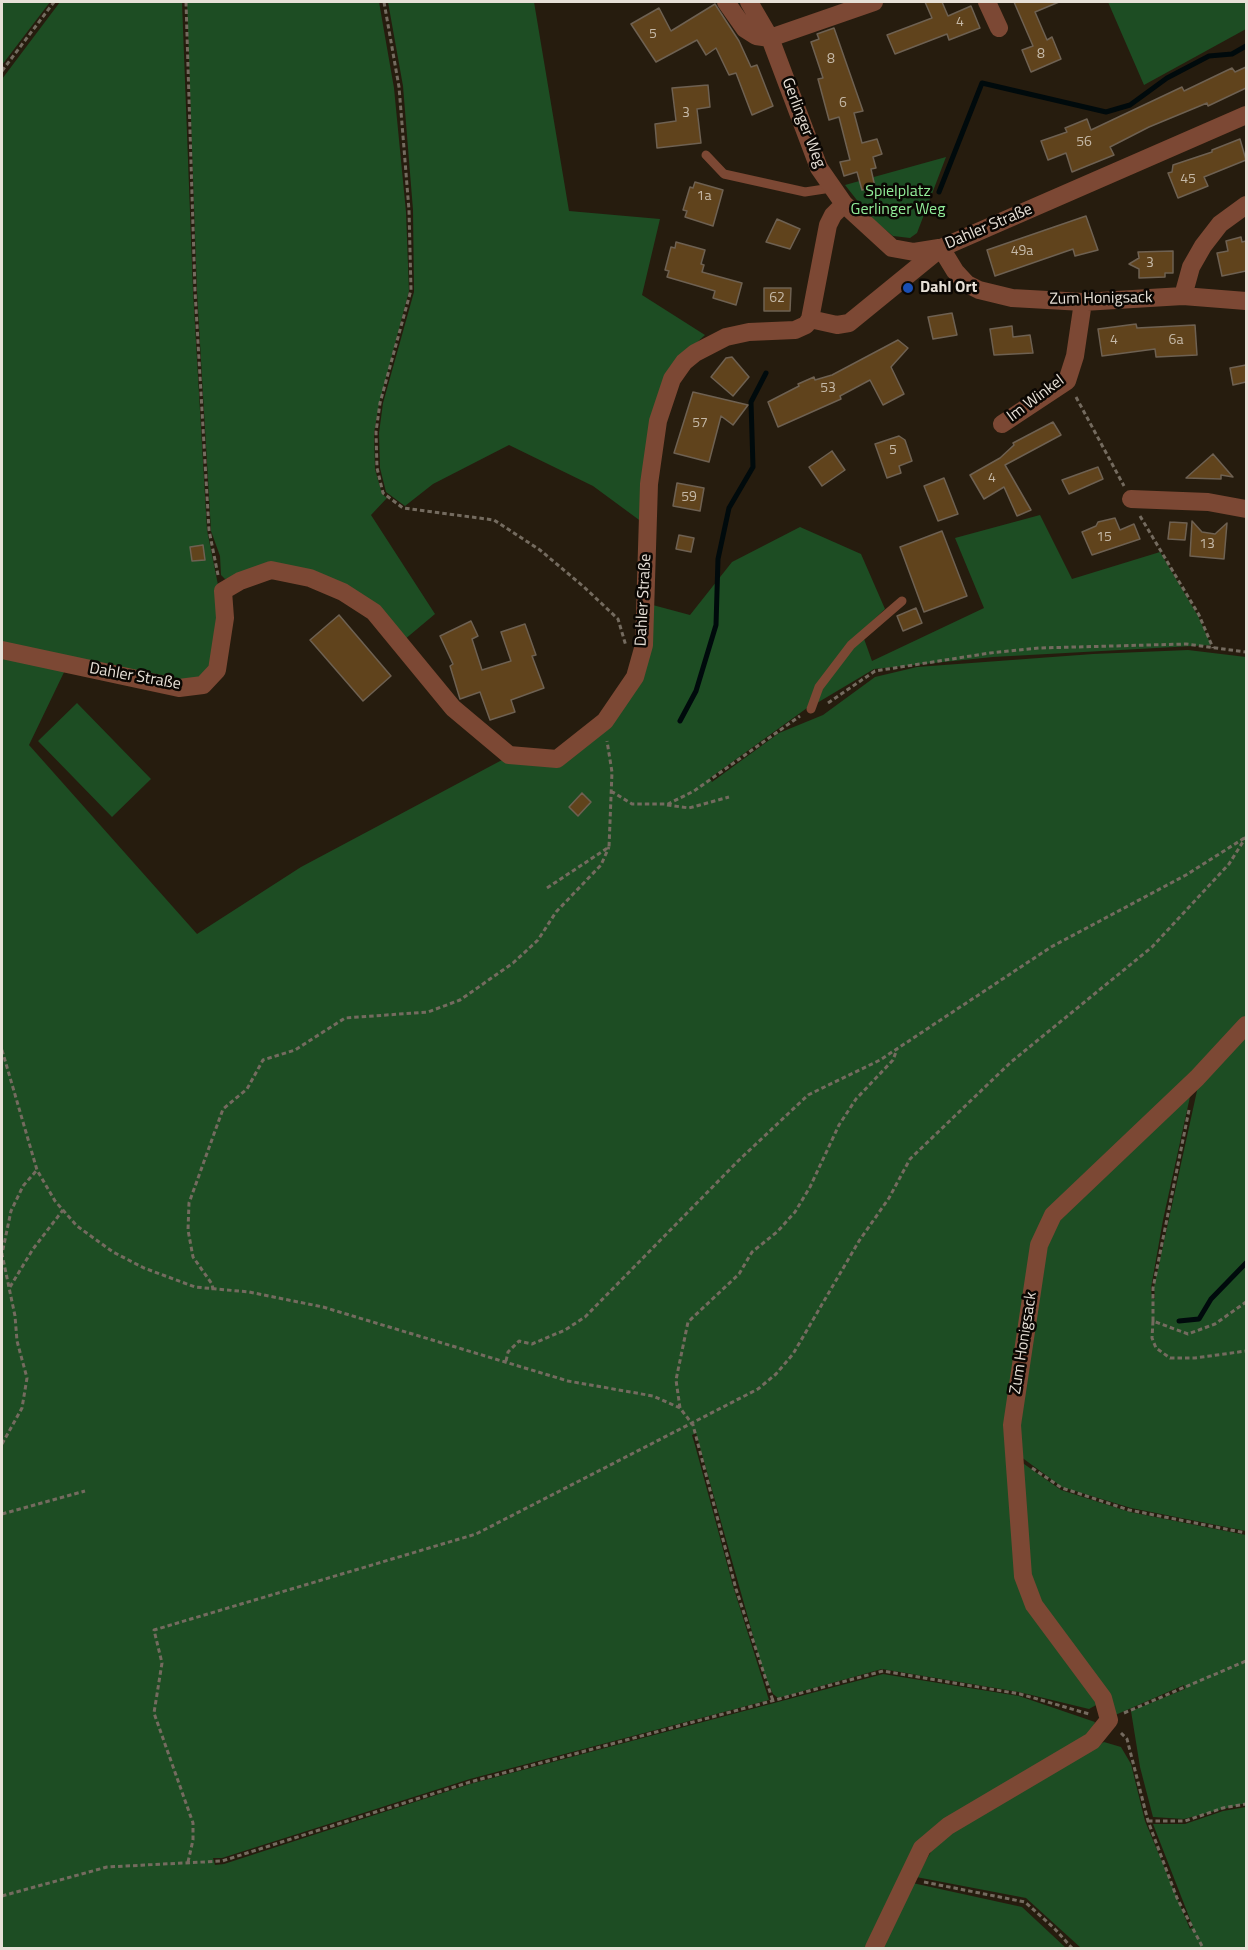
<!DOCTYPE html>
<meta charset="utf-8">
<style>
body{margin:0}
#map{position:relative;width:1248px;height:1950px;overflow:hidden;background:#261c0e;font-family:"Titillium Web",sans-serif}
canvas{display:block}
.frame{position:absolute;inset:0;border:3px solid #e7e0d7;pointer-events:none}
</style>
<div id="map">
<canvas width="1248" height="1950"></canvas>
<div class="frame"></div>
</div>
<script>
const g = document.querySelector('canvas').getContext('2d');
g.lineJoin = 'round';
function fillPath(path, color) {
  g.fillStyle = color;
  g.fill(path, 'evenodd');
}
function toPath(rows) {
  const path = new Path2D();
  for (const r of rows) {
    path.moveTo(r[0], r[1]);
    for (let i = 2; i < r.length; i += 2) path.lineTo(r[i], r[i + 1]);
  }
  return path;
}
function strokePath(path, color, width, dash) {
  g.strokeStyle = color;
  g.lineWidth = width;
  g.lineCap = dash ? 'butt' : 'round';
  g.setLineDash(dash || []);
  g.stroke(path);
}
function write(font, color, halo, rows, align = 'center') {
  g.font = font + ' "Titillium Web",sans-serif';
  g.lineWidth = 5;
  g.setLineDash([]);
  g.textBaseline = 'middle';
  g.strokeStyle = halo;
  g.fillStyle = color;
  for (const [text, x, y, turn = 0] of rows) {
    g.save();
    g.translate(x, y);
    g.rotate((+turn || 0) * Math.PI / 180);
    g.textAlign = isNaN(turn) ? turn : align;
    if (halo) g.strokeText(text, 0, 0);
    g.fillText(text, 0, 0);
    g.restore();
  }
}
const green = toPath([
 [2,2,50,2,2,65],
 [60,2,182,2,193,291,207,530,219,590,214,668,201,682,180,685,2,645,2,79],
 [187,2,379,2,394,88,406,212,409,291,379,404,374,433,375,469,382,494,387,498,371,515,435,614,404,640,309,574,225,579,221,575,220,556,211,531,197,292],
 [388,2,534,2,569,211,660,219,642,295,705,335,679,359,646,525,593,486,509,445,433,484,405,506,386,492,380,468,379,433,383,403,414,292,413,210,403,86],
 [1108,2,1246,2,1246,29,1144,85],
 [946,157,917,233,910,238,893,236,871,218,845,185],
 [1040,515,1072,579,1160,552,1198,616,1211,645,993,657,874,669,817,703,822,688,863,636,872,661,984,608,955,538],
 [800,527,861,554,885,609,847,645,807,708,710,778,712,782,779,733,823,715,875,677,917,667,1093,654,1188,650,1246,657,1246,1020,1050,1214,1009,1426,1019,1578,1098,1704,1089,1709,1019,1692,882,1669,778,1698,773,1694,763,1671,696,1433,692,1435,695,1445,733,1586,769,1700,470,1779,222,1858,213,1858,215,1865,224,1864,470,1784,883,1674,1019,1696,1095,1722,1090,1738,943,1826,908,1882,1022,1907,1066,1948,2,1948,2,653,67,666,29,745,197,934,301,867,502,760,559,764,628,699,649,604,690,615,732,562],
 [77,703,151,779,112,817,38,741],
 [1246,1028,1246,1531,1131,1508,1062,1487,1017,1454,1043,1245,1048,1231,1193,1083,1163,1220,1151,1288,1152,1299,1155,1299,1154,1287,1200,1077],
 [1017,1459,1061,1490,1130,1512,1246,1535,1246,1803,1184,1819,1153,1817,1140,1767,1131,1711,1185,1689,1184,1685,1113,1716,1036,1604,1026,1575],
 [1104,1742,1121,1747,1131,1764,1145,1821,1190,1929,1193,1927,1153,1824,1185,1824,1223,1811,1246,1807,1246,1948,1081,1948,1026,1898,916,1877,932,1850,952,1831]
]);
const stream = toPath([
 [939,192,982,83,1106,112,1130,105,1167,78,1209,56,1232,54,1246,46],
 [680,721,696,691,716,625,718,559,729,508,753,467,751,402,766,373],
 [1179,1321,1199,1319,1211,1299,1246,1263]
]);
const building = toPath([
 [925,2,942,2,948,16,971,6,980,28,949,40,947,34,895,54,887,35,932,18,925,2],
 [1014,2,1059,2,1035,12,1047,40,1052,37,1061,59,1031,72,1022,50,1033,46,1014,2],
 [715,4,739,41,751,67,757,65,773,106,752,115,736,73,729,75,716,48,706,55,697,40,656,62,631,24,659,8,671,31,715,4],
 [834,28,863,111,854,113,862,143,877,139,882,154,873,157,876,168,871,169,875,187,862,190,857,172,844,176,840,162,850,160,839,117,829,120,818,79,823,78,811,42,819,39,817,34,834,28],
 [1246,67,1246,88,1208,106,1207,103,1149,127,1110,147,1114,155,1072,172,1066,153,1048,160,1041,141,1067,132,1065,128,1087,119,1091,130,1182,87,1184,91,1232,68,1235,72,1246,67],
 [708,85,710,107,697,109,701,143,657,148,655,124,676,121,672,88,708,85],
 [1240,139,1246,160,1204,177,1208,186,1178,198,1168,173,1172,172,1173,165,1212,152,1212,150,1240,139],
 [695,182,723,190,713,226,685,217,687,211,683,210,690,187,693,188,695,182],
 [1086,216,1098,250,1075,256,1073,249,995,276,987,250,1086,216],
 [777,219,800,229,790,249,766,242,777,219],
 [1241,237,1242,242,1246,241,1246,271,1222,276,1217,253,1228,251,1226,241,1241,237],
 [676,242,705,250,701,264,704,265,702,272,742,283,736,305,713,298,715,291,667,277,669,271,665,270,671,247,675,248,676,242],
 [1173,251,1173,273,1165,273,1165,277,1139,278,1139,269,1129,264,1139,258,1138,252,1173,251],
 [764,288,791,288,790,311,764,311,764,288],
 [952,313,957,335,933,339,928,317,952,313],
 [1136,324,1137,328,1195,325,1197,355,1156,357,1155,349,1102,356,1098,329,1136,324],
 [1012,326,1013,337,1030,335,1033,353,994,355,990,329,1012,326],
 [898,340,908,348,891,367,904,394,883,405,870,380,840,396,841,399,778,427,768,402,799,386,798,384,814,377,815,380,832,375,898,340],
 [732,357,749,377,733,396,711,377,726,358,732,357],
 [1246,365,1246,382,1233,385,1230,368,1246,365],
 [693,392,748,405,733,425,721,416,709,462,674,453,693,392],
 [1053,422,1061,435,1005,465,1031,510,1017,516,1004,487,984,499,970,475,1000,458,1014,445,1013,443,1053,422],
 [899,436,905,440,912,461,899,466,901,473,887,478,875,444,899,436],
 [832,451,845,470,822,486,809,467,832,451],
 [1213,454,1233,477,1221,475,1221,479,1186,478,1213,454],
 [1098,467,1103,479,1069,494,1062,480,1098,467],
 [944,478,958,514,938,521,924,486,944,478],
 [677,483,704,488,700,511,673,506,677,483],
 [1115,518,1120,530,1134,524,1140,539,1092,555,1082,532,1096,526,1098,522,1115,518],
 [1192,521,1202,532,1215,534,1227,523,1224,559,1190,556,1192,521],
 [1170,522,1187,523,1185,540,1168,539,1170,522],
 [942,531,967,596,924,612,900,547,942,531],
 [679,535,694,538,691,552,676,549,679,535],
 [203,545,205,560,192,561,190,547,203,545],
 [916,608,922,623,903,631,897,616,916,608],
 [339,615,391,676,363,701,310,640,339,615],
 [471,621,478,636,472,639,482,670,511,661,501,632,525,624,536,655,532,656,544,688,511,700,515,712,490,720,480,692,460,699,450,666,453,664,440,636,471,621],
 [582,793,591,802,578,816,569,807,582,793]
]);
const path = toPath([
 [186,2,195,291,209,530,218,575],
 [384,2,399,87,409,210,411,290,380,403,376,432,377,468,383,493,403,508,494,520,540,550,584,587,618,619,626,646],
 [2,71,54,2],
 [1076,397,1124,486],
 [1140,516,1199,615,1213,648],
 [828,703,875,671,990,653,1039,648,1186,644,1246,652],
 [611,791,632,804,668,804,694,791,800,716],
 [667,805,689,808,729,797],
 [547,888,609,847,612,772,607,741],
 [2,1050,37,1170,55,1201,77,1226,113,1252,144,1268,195,1287,249,1292,323,1307,568,1381,653,1396,680,1408,693,1425,736,1589,773,1701],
 [1189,1110,1153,1288,1153,1321,1188,1334,1215,1324,1246,1302],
 [10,1287,33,1249,63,1210],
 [213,1290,212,1284,193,1257,188,1230,189,1203,223,1109,247,1089,263,1060,295,1050,345,1018,428,1012,460,1000,513,963,538,940,556,912,601,865,609,847],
 [1153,1321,1152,1338,1156,1348,1170,1358,1195,1358,1246,1351],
 [506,1361,508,1352,519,1341,532,1344,565,1330,585,1317,738,1161,808,1095,880,1060,1051,947,1186,875,1246,837],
 [680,1408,676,1380,688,1322,739,1274,752,1252,777,1232,795,1212,810,1187,839,1125,856,1099,893,1060,897,1049],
 [2,1444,22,1408,27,1378,17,1341,15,1316,2,1254,11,1211,23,1186,37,1170],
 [1032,1468,1062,1488,1129,1510,1246,1533],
 [2,1514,85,1491],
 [1124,1713,1246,1661],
 [1121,1733,1127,1739,1148,1821,1177,1898,1203,1948],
 [1148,1821,1185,1821,1223,1808,1246,1804],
 [188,1862,193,1840,193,1823,154,1713,162,1663,154,1630,476,1534,758,1389,776,1374,793,1354,859,1241,889,1198,910,1159,1011,1062,1152,947,1229,864,1246,837],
 [924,1882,1025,1902,1054,1928,1072,1948],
 [2,1896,107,1867,222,1861,470,1782,883,1671,1020,1694,1089,1714]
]);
const lane = toPath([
 [706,155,724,174,805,192,831,188],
 [811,709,819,687,851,645,902,601]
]);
const street = toPath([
 [726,2,745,29,756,36,770,38,874,2],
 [749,2,770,38,819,168,844,204,892,248,914,252,939,248],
 [987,2,999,28],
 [941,248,955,271,967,284,979,290,1012,298,1083,302,1183,296,1246,301],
 [1183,296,1191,267,1203,246,1220,224,1246,205],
 [810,319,837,325,849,323,941,248,1246,115],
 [1002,424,1067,381,1075,356,1083,302],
 [1131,499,1208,502,1246,509],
 [2,650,179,688,203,685,217,670,225,618,223,591,240,581,271,570,310,578,343,592,374,612,453,708,509,755,557,759,605,721,635,677,644,645,649,484,658,421,672,379,684,362,695,353,726,337,749,332,795,330,806,325,810,319,828,225,833,215,844,204],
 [874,1948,922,1848,948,1826,1092,1741,1109,1720,1103,1698,1034,1605,1023,1576,1012,1425,1039,1245,1053,1215,1197,1078,1246,1025]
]);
const markers = [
 [908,288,6,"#1a4fb4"]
];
const numberNames = [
 ["4",960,23],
 ["5",653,35],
 ["8",1041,55],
 ["8",831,60],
 ["6",843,104],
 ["3",686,114],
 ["56",1084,143],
 ["45",1188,180],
 ["1a",704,197],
 ["49a",1022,252],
 ["3",1150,264],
 ["62",777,299],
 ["4",1114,341],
 ["6a",1176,341],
 ["53",828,389],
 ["57",700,424],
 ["5",893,451],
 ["4",992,479],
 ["59",689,498],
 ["15",1104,538],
 ["13",1207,545]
];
const streetNames = [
 ["Gerlinger Weg",803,123,69],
 ["Dahler Straße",989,227,-23],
 ["Zum Honigsack",1101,299,-1],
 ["Im Winkel",1036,399,-37],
 ["Dahler Straße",644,600,-87],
 ["Dahler Straße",135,677,10],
 ["Zum Honigsack",1024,1343,-81]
];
const parkNames = [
 ["Spielplatz",898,192],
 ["Gerlinger Weg",898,210]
];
const poiNames = [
 ["Dahl Ort",920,288]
];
fillPath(green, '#1d4d23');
strokePath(stream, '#000a0c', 5);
fillPath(building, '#60431c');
strokePath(building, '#6e6152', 1.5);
strokePath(path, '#746b5f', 3, [4.5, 3]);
strokePath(lane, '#7c4834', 9);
strokePath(street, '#7c4834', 18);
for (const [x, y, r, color] of markers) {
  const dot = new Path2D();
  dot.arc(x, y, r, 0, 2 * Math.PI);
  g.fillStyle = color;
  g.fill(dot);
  strokePath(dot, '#0b0703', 2);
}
write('14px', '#c5b9a8', null, numberNames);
write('16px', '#e7e0d7', '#0b0703', streetNames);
write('16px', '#91ec99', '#0b0703', parkNames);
write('bold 16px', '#e7e0d7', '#0b0703', poiNames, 'left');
</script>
